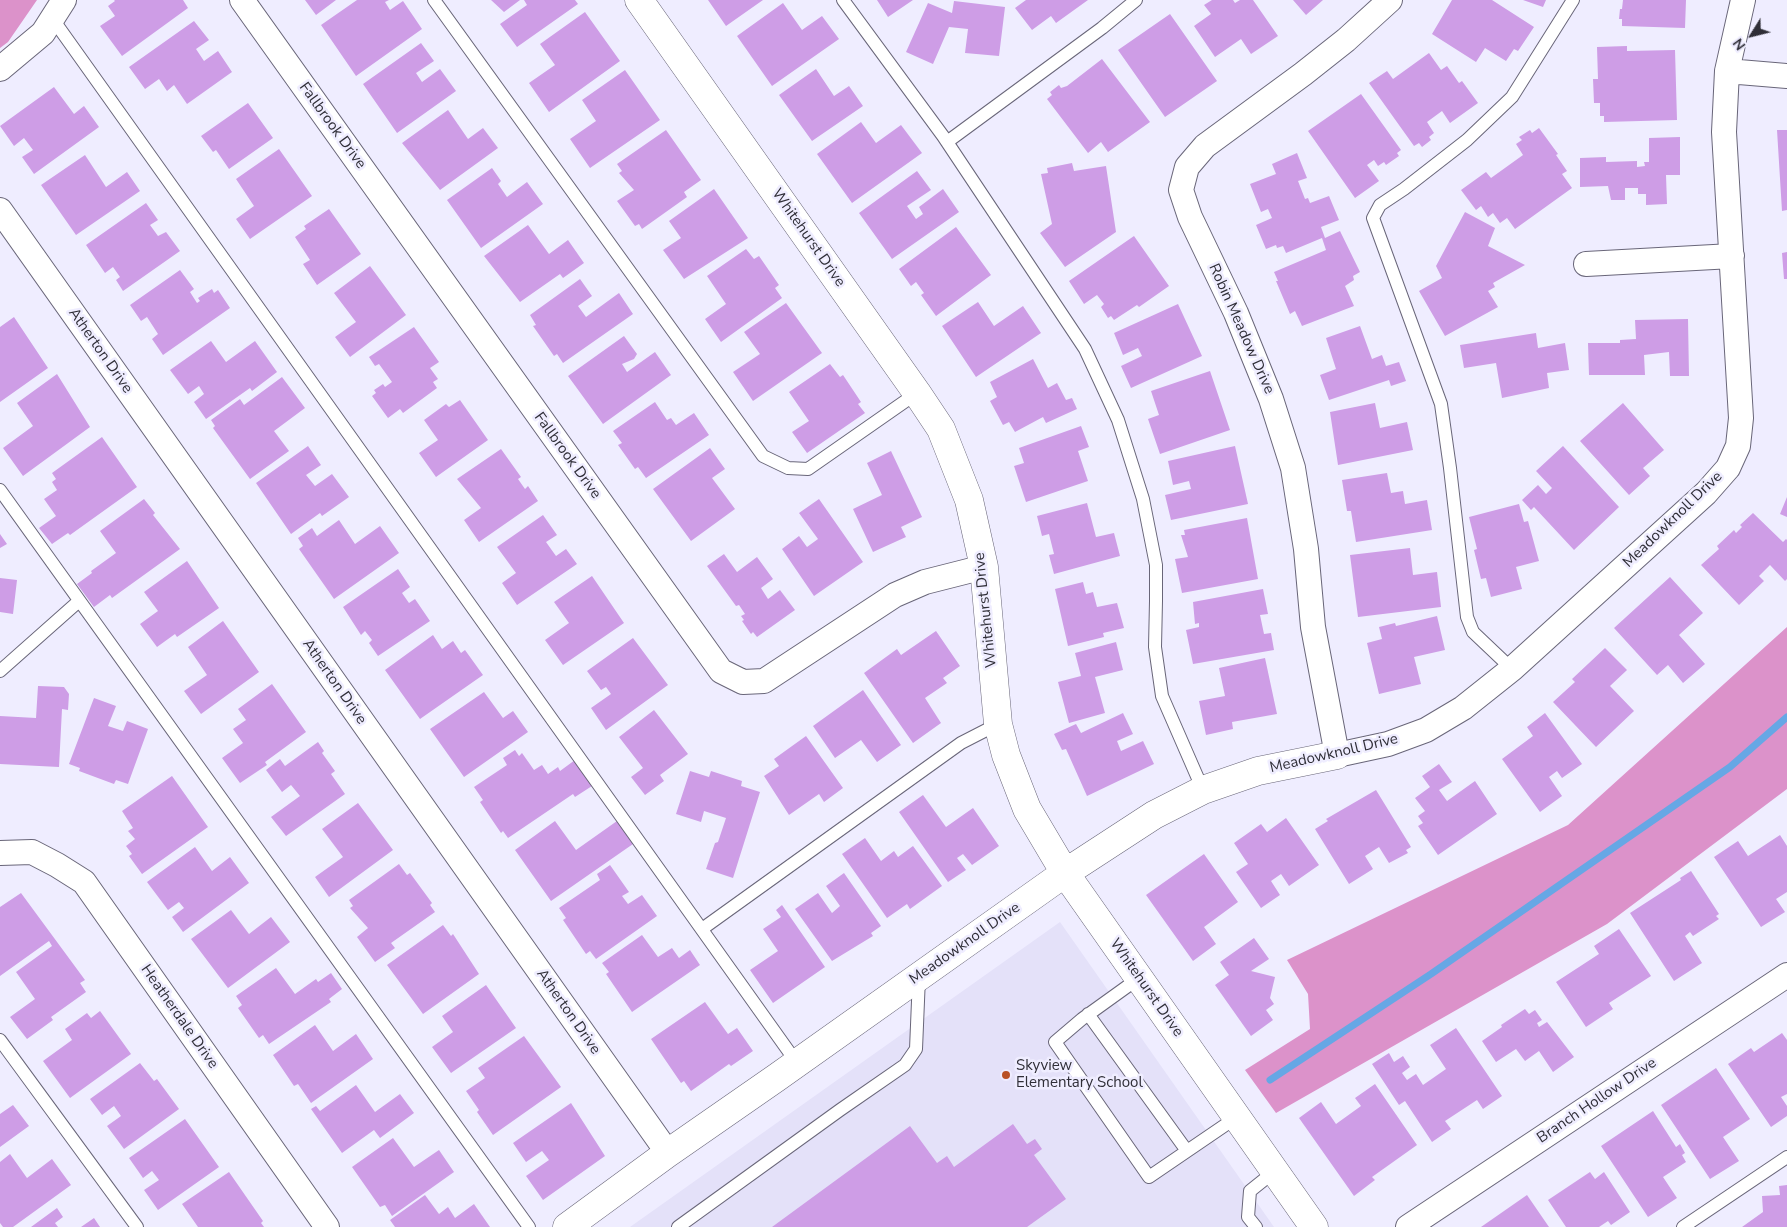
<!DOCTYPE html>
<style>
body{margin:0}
#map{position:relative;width:1787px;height:1227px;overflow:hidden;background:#efedff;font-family:"Nunito Sans",sans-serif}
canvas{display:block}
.north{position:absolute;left:1727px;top:10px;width:50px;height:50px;-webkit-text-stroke:4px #efedff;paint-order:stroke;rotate:234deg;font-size:14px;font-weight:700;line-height:20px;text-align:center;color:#2f2e37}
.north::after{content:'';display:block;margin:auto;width:18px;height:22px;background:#2f2e37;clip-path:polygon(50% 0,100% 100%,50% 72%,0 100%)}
</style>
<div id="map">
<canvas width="1787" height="1227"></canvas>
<div class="north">N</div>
</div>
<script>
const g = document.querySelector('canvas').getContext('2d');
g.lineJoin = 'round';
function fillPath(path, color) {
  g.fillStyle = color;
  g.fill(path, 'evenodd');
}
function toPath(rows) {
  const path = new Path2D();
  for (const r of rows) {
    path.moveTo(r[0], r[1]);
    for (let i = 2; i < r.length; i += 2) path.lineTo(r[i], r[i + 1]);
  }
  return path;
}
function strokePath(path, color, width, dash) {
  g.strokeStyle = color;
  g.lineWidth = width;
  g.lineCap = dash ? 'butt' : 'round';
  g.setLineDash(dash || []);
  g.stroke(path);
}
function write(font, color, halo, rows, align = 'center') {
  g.font = font + ' "Nunito Sans",sans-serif';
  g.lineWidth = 5;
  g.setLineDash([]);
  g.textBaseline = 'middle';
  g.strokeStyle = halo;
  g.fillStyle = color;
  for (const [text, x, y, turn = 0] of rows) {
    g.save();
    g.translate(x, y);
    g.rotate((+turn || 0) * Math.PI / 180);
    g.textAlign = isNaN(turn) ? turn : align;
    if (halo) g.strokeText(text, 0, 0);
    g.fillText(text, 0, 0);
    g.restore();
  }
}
const built = toPath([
 [1060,922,1274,1227,630,1227]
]);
const forest = toPath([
 [0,0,37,0,8,42,0,48],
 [1787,627,1787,789,1607,924,1276,1113,1245,1070,1310,1029,1308,994,1287,960,1568,825]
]);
const stream = toPath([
 [1270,1080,1431,974,1730,767,1787,717]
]);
const building = toPath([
 [114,0,183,0,188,8,122,56,100,26,115,16,108,6,115,1],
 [305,0,336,0,316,15],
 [357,0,389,0,385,2,390,10,403,1,422,29,356,76,321,25],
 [491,0,520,0,504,12],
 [524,0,575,0,578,4,517,47,500,24,527,5],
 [708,0,763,0,726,26],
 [877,0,913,0,888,17],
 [1026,0,1088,0,1056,23,1051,16,1032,30,1015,8],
 [1212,0,1233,0,1235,3,1240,0,1253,0,1278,36,1251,54,1241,39,1215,57,1194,26,1211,14,1204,5],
 [1293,0,1323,0,1306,15],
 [1452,0,1492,0,1534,27,1518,51,1514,49,1506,61,1485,48,1476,62,1432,34],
 [1523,0,1546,0,1543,7],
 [1623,0,1686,0,1685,28,1622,26,1622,19,1619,19,1620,9,1622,9],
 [954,1,1005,7,999,56,965,53,968,29,949,27,933,64,906,52,928,3,952,13],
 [783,3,802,30,822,16,839,39,772,86,737,36],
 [585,12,620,61,549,112,529,83,555,65,540,44],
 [1170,14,1217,81,1165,117,1118,50],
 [194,21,209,40,196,49,204,61,218,51,232,72,187,104,174,85,167,91,159,79,145,89,129,67],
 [421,43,434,61,416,73,422,82,440,69,456,91,397,133,363,84],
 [1627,46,1627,51,1675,50,1677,120,1604,122,1604,116,1600,116,1600,103,1594,103,1593,79,1598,79,1597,47],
 [1429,53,1441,70,1447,66,1459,83,1462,81,1478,103,1450,123,1442,111,1427,122,1434,133,1429,137,1431,140,1422,147,1419,143,1414,146,1369,83,1387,71,1393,79],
 [1102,59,1150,122,1108,152,1101,142,1088,153,1047,99,1052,95,1050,92,1059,85,1061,88,1067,86],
 [816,69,834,96,849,86,863,106,812,141,779,95],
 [625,70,660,120,590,168,570,139,596,121,582,100],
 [54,87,74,114,84,106,99,127,34,174,22,157,33,150,24,138,14,146,0,126],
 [1361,94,1401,150,1397,153,1399,156,1386,165,1384,162,1378,166,1374,160,1367,165,1379,181,1355,198,1308,131],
 [248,103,273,138,229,169,216,150,213,152,201,136],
 [448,110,468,139,483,128,498,148,440,190,402,143],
 [861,122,876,143,901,125,922,153,852,203,817,154],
 [1539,128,1558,154,1556,155,1567,171,1562,174,1572,188,1515,229,1507,218,1500,223,1493,213,1488,217,1481,206,1476,210,1461,190,1486,172,1491,178,1523,155,1516,144,1522,140,1519,137,1530,130,1532,133],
 [666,130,701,180,684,192,687,197,642,229,639,224,635,226,617,201,634,190,619,173,622,171,617,164],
 [1777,130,1787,130,1787,210,1782,211],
 [1680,137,1680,175,1666,175,1667,204,1646,205,1646,194,1638,194,1638,188,1625,188,1625,200,1611,200,1608,186,1580,187,1580,158,1606,157,1606,162,1637,161,1637,167,1645,166,1644,162,1649,162,1649,138],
 [279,149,312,196,250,239,236,219,254,206,236,179],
 [1297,153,1307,178,1298,181,1305,199,1308,198,1310,203,1329,196,1339,220,1321,227,1325,238,1340,231,1360,272,1353,276,1354,280,1345,286,1354,306,1302,326,1295,311,1290,314,1276,281,1278,281,1274,272,1326,250,1322,238,1286,253,1283,246,1277,248,1276,245,1266,249,1256,225,1272,218,1268,209,1261,212,1250,184,1276,174,1272,164],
 [85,155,106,187,127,172,140,191,76,235,41,185],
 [1072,163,1074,171,1106,166,1116,232,1065,267,1040,233,1052,224,1041,174,1048,173,1047,168],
 [492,168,501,181,498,184,507,197,527,182,543,204,481,248,447,200],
 [917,171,931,190,907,206,916,219,923,214,919,207,943,189,959,212,892,259,859,213],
 [714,189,748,238,684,279,663,250,681,238,669,221],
 [146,203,158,220,150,225,158,236,166,232,180,251,123,291,116,280,120,277,113,267,105,273,86,245],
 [329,209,361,254,317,285,303,264,310,260,295,237,306,229,304,226],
 [1465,212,1495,228,1488,246,1525,265,1493,283,1495,287,1488,291,1498,307,1445,336,1419,291,1442,278,1436,266],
 [528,225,549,254,568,240,584,263,563,278,560,274,520,302,484,256],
 [956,227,991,275,936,316,921,295,924,293,916,282,911,286,899,269],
 [1134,236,1169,286,1139,307,1137,305,1114,320,1111,316,1108,318,1101,307,1104,304,1097,295,1084,304,1069,281],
 [746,249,754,259,759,256,779,285,775,288,782,298,721,342,705,319,726,304,707,276],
 [1787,252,1787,279,1784,279,1782,253],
 [370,266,406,315,350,357,335,337,356,322,334,293],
 [180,270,194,289,190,292,197,303,200,301,198,298,212,289,214,293,218,290,230,308,163,355,152,339,158,334,147,317,141,321,130,305],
 [580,279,592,296,578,306,586,317,619,293,633,314,563,363,557,354,554,356,533,326,536,325,530,315],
 [978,302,994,326,1023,306,1041,333,976,377,942,326],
 [786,303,822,353,753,401,733,372,760,354,744,332],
 [1178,304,1202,356,1131,388,1121,366,1142,356,1138,348,1123,355,1114,333],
 [14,317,48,368,0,402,0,327],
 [1688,319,1689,376,1670,376,1669,352,1644,355,1645,375,1589,375,1588,343,1620,343,1620,340,1636,339,1635,320],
 [1360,326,1372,359,1382,355,1386,366,1399,362,1406,381,1391,386,1389,380,1329,400,1320,375,1336,369,1326,338],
 [414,327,439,362,430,368,438,379,433,382,437,388,403,413,400,409,388,418,372,396,376,393,374,390,383,384,385,387,392,382,379,364,375,366,369,357],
 [1536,333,1538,348,1565,343,1569,370,1547,373,1549,388,1502,398,1496,363,1464,368,1460,345],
 [624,336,637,354,634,359,622,364,627,372,655,352,671,375,603,424,568,376],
 [211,341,226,362,255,341,277,372,252,391,250,388,206,419,194,402,204,394,199,386,188,394,170,370],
 [1033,359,1048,388,1057,383,1066,400,1072,398,1077,409,1046,423,1043,417,1015,432,1009,422,1003,425,990,401,997,397,990,382],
 [830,364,840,377,843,375,861,402,858,404,865,413,807,453,792,432,809,421,789,392],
 [1210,371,1230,430,1160,454,1148,419,1159,415,1151,391],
 [57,374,90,427,23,476,3,448,33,426,17,403],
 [282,377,305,408,274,431,289,451,250,479,213,428,215,426,211,420,240,399,244,405],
 [460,400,488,440,436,477,419,453,438,440,424,420,446,404,449,407],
 [655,402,667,420,671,418,676,425,694,413,709,435,646,478,638,467,635,469,618,445,622,443,613,431],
 [1375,403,1380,428,1407,422,1413,450,1338,465,1330,412],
 [1623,403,1664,450,1643,468,1650,476,1629,495,1580,441],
 [1081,426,1089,447,1078,451,1088,481,1026,502,1014,466,1024,463,1019,448],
 [102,437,137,487,70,535,68,533,52,544,39,528,56,516,44,499,57,490,52,482,56,479,52,473],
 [308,446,321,465,306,475,315,486,332,474,349,497,322,516,320,513,291,534,256,483],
 [1235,446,1248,504,1171,520,1165,495,1191,489,1189,481,1173,485,1168,461],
 [1563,446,1619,507,1574,550,1534,507,1531,510,1522,500,1538,485,1546,494,1552,488,1536,471],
 [710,448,725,469,712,478,735,509,691,541,653,489],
 [501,449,521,477,518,479,525,489,528,486,538,501,479,542,464,520,481,508,457,479],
 [891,451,922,517,901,527,906,537,873,552,853,509,882,495,867,463],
 [1387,473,1391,493,1403,491,1405,504,1427,500,1432,530,1356,542,1351,511,1347,511,1342,480],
 [1787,497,1787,517,1780,514],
 [144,499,155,513,153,515,180,549,112,598,110,595,94,607,77,584,92,573,91,571,116,553,100,531],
 [819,499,863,562,814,596,782,549,799,536,807,547,818,539,799,513],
 [1087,503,1096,537,1114,533,1120,556,1054,574,1049,555,1054,554,1049,534,1042,536,1037,516],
 [1519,504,1524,522,1528,521,1539,561,1516,567,1522,589,1491,597,1486,578,1481,579,1474,550,1477,549,1469,517],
 [1753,513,1783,542,1786,539,1787,540,1787,579,1785,581,1770,565,1759,576,1764,581,1739,605,1701,565,1719,549,1717,546,1734,530,1736,533,1742,527,1740,525],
 [543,515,557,535,546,542,556,556,566,549,577,564,517,605,502,583,516,573,497,547],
 [1247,518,1258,579,1182,593,1175,559,1188,557,1181,535,1185,535,1184,530],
 [339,520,355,544,380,526,399,553,334,599,299,549,303,546,298,538,312,528,317,536],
 [0,534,7,544,0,548],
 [1410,548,1413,575,1437,572,1441,607,1358,617,1350,555],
 [724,554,737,572,757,557,773,579,761,588,768,599,780,590,795,610,757,637,753,632,751,634,742,621,744,620,741,616,745,614,739,605,736,606,707,566],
 [187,561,219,608,177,637,175,634,157,647,140,624,158,611,144,592],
 [398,569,410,587,402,593,409,603,415,599,430,621,378,656,369,643,372,640,365,631,361,635,343,607],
 [592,576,624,623,563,665,545,640,569,623,554,602],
 [1670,577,1703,613,1679,635,1705,664,1683,683,1668,665,1657,675,1614,628],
 [0,578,17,580,13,614,0,612],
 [1083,582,1086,594,1093,592,1097,607,1117,603,1124,628,1103,633,1104,637,1068,646,1055,589],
 [1263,589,1268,614,1260,615,1264,634,1271,633,1274,650,1193,664,1186,630,1199,627,1199,623,1195,624,1193,602],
 [1437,616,1445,650,1414,657,1421,684,1379,694,1367,643,1382,639,1379,627,1395,623,1396,626],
 [223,621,259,672,201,714,184,691,207,675,188,647],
 [936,631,960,666,943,678,947,683,925,698,941,723,913,743,864,673,897,649,901,655],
 [433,635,442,649,453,641,461,653,465,650,483,675,420,719,385,670],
 [633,638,668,685,606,730,591,708,611,694,606,687,601,690,587,671],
 [1116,642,1123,670,1095,677,1105,713,1069,723,1058,682,1081,676,1075,653],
 [1605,648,1627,670,1610,686,1634,711,1596,747,1553,702,1575,682,1572,679],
 [1265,658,1277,714,1232,722,1233,729,1206,735,1199,701,1225,696,1219,668],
 [272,684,306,732,265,762,267,765,240,783,222,758,243,743,233,729,246,720,238,709],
 [38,686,64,687,69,694,68,710,62,709,59,767,0,764,0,716,36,718],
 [863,690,901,745,877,762,861,740,835,758,813,726],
 [484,692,503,718,513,711,528,732,464,777,430,729],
 [94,698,116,706,108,726,123,731,127,721,148,729,128,784,116,780,114,784,79,771,80,768,69,764],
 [654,710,688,754,660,775,664,781,645,795,631,777,643,768,619,737],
 [1123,713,1133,734,1117,741,1121,751,1143,741,1154,764,1087,796,1066,749,1062,750,1054,734,1076,724,1081,733],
 [1545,713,1582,764,1562,778,1557,771,1549,777,1562,796,1540,812,1502,759,1533,736,1527,727],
 [806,736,843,788,824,802,819,794,789,815,764,776,779,766,774,759],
 [318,742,324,751,322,753,335,771,331,774,345,794,286,836,271,817,300,796,291,785,282,792,266,770,280,759,285,766],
 [515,750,519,756,522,753,534,770,542,765,548,774,558,767,560,771,575,760,592,786,575,797,573,794,508,838,503,831,501,833,480,802,483,800,474,787,507,765,503,758],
 [1439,764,1452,782,1439,790,1447,801,1475,781,1497,814,1438,855,1418,826,1423,823,1418,816,1425,811,1415,798,1430,787,1422,776],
 [690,771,709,777,711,771,742,781,741,786,760,792,733,878,706,869,715,843,718,842,726,818,704,811,701,822,676,814],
 [172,776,208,827,142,874,129,856,132,854,126,846,135,839,128,831,133,828,122,811],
 [1376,790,1411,847,1406,850,1408,853,1389,863,1379,847,1365,856,1373,869,1349,884,1315,829,1328,821,1326,819],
 [923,795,946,827,973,808,999,846,972,865,963,854,957,858,966,870,948,882,899,812],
 [358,803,393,850,329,897,315,877,343,857,322,829],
 [1286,818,1319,865,1289,886,1281,874,1271,881,1280,895,1261,908,1236,872,1248,864,1234,843,1261,824,1267,832],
 [555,821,576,850,617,821,633,844,551,901,515,850],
 [1780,835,1787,846,1787,892,1776,899,1785,912,1761,927,1714,857,1738,841,1748,856],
 [865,838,881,861,894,851,898,857,913,846,942,886,910,909,907,904,887,918,842,854],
 [195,847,212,871,230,857,249,883,183,932,172,917,184,908,179,902,168,910,147,882],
 [1204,854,1238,902,1204,927,1216,944,1193,961,1146,895],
 [399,864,407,875,410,873,432,903,430,905,435,912,391,943,395,948,375,962,357,937,368,928,350,908,353,906,349,900],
 [610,865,629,892,622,896,628,904,642,895,657,916,596,959,590,951,586,954,563,920,566,918,559,908,600,880,597,874],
 [1691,871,1719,914,1716,916,1719,919,1693,936,1690,932,1685,936,1702,963,1674,981,1630,913,1681,880,1680,878],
 [844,873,881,926,871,933,873,936,832,961,795,909,818,893,832,913,840,906,826,886],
 [21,893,85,980,80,983,86,992,51,1017,53,1020,27,1039,10,1017,35,999,16,972,52,946,49,941,0,976,0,907],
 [782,905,825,967,773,1003,750,970,778,951,763,929,781,917,776,910],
 [231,910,249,934,271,917,290,942,228,988,191,939],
 [443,925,451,936,453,934,479,974,423,1014,387,965],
 [1619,929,1651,976,1609,1003,1613,1009,1586,1027,1556,982,1599,954,1594,946],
 [642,935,658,957,672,948,679,958,690,950,700,965,632,1012,606,974,609,972,602,963],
 [1254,938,1269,959,1251,971,1275,977,1270,998,1274,1004,1266,1010,1273,1020,1251,1036,1215,985,1229,975,1220,962],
 [276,968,295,994,316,979,318,982,331,973,342,989,329,999,331,1002,269,1044,263,1035,259,1038,238,1008,242,1005,236,996],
 [486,985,516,1028,451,1073,432,1047,453,1032,442,1016],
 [705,1002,728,1034,737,1028,753,1051,731,1066,729,1064,691,1091,684,1081,681,1083,651,1039],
 [1525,1009,1529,1014,1535,1010,1542,1020,1537,1023,1539,1027,1547,1022,1574,1057,1553,1072,1539,1051,1525,1061,1516,1049,1496,1062,1482,1041,1502,1027,1501,1025],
 [100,1011,131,1054,70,1098,43,1061,72,1040,65,1029,87,1013,91,1018],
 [315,1025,333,1051,356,1034,373,1059,311,1103,298,1084,294,1086,273,1055],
 [1456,1028,1502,1096,1483,1109,1477,1100,1445,1121,1451,1129,1432,1142,1405,1101,1399,1105,1372,1064,1389,1053,1394,1062,1403,1056,1410,1067,1402,1073,1407,1080,1416,1074,1423,1085,1446,1069,1430,1045],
 [1782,1033,1787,1040,1787,1094,1781,1097,1787,1106,1787,1116,1771,1127,1728,1064,1751,1048,1754,1052],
 [524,1036,561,1087,493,1135,477,1112,479,1110,466,1091,485,1078,478,1068],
 [140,1063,154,1081,157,1079,179,1109,124,1149,107,1126,121,1116,114,1106,102,1115,90,1099],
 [1716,1068,1750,1119,1723,1137,1739,1161,1710,1179,1661,1105],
 [1375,1084,1417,1145,1372,1177,1375,1180,1354,1196,1299,1118,1321,1102,1336,1124,1361,1106,1355,1098],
 [356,1085,375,1112,400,1094,414,1113,380,1138,374,1130,342,1153,311,1109,316,1106,320,1111],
 [571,1103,605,1156,543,1200,526,1176,549,1160,542,1151,526,1162,513,1143],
 [13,1105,29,1126,0,1147,0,1114],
 [1653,1111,1676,1147,1680,1144,1685,1153,1682,1155,1686,1162,1663,1177,1677,1198,1648,1217,1601,1146],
 [185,1119,219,1167,158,1210,144,1190,159,1180,152,1171,143,1178,129,1158],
 [1013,1124,1027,1144,1035,1139,1042,1149,1034,1155,1066,1199,1027,1227,772,1227,910,1126,937,1163,947,1156,954,1167],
 [393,1138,414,1167,439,1150,454,1172,392,1216,385,1205,380,1207,352,1167],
 [10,1154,27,1178,52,1159,71,1185,13,1227,3,1227,0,1223,0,1162],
 [229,1172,263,1221,261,1223,264,1227,198,1227,182,1204],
 [1590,1172,1595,1179,1604,1172,1630,1212,1611,1225,1608,1221,1599,1227,1566,1227,1548,1200],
 [1787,1185,1787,1227,1742,1227,1763,1212,1762,1196,1780,1195,1779,1186],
 [425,1195,439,1214,448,1207,455,1218,474,1204,490,1227,395,1227,390,1220],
 [1527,1195,1549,1227,1481,1227],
 [57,1208,63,1217,55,1223,58,1227,31,1227],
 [94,1218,100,1227,81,1227]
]);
const lane = toPath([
 [434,0,763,456,788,468,808,469,917,393],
 [843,0,943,136,1085,349,1118,420,1143,499,1156,565,1156,601,1155,647,1162,696,1203,790],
 [52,18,797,1063],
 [947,142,1102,28,1136,0],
 [0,490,529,1227],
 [1512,669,1473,632,1467,617,1450,468,1441,404,1373,218,1380,205,1404,189,1467,140,1512,97,1573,0],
 [0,671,79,601],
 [702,929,961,743,998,724],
 [1139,978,1082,1019,1055,1042,1149,1177,1237,1117],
 [1088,1014,1187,1151],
 [0,1040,137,1227],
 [678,1227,840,1110,905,1065,916,1049,919,977],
 [1256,1227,1248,1217,1250,1191,1275,1171],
 [1683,1227,1787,1157]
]);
const street = toPath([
 [242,0,721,671,743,682,764,681,895,595,925,582,984,567],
 [1390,0,1346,40,1303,74,1205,146,1187,167,1181,190,1190,217,1236,313,1271,399,1293,468,1306,549,1313,627,1337,755,1388,744,1426,730,1463,708,1512,669,1706,493,1728,468,1738,446,1741,418,1724,132,1727,71,1743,0],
 [0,69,43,33,64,0],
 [1727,71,1787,76],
 [0,210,668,1153],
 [1586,264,1732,256],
 [0,853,32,852,57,865,84,882,327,1227],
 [1408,1227,1787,975]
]);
const secondary = toPath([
 [639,0,917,393,941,429,969,500,984,567,998,724,1006,755,1027,809,1065,873,1314,1227],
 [567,1227,668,1153,776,1078,1065,873,1154,815,1203,790,1258,771,1337,755]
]);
const markers = [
 [1006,1075,5,"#b95227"]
];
const streetNames = [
 ["Fallbrook Drive",332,126,54],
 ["Whitehurst Drive",808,238,55],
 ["Robin Meadow Drive",1241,329,66],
 ["Atherton Drive",100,351,55],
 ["Fallbrook Drive",567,456,54],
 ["Meadowknoll Drive",1673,520,-44],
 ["Whitehurst Drive",986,610,-96],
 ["Atherton Drive",334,682,55],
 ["Meadowknoll Drive",1334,754,-13],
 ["Meadowknoll Drive",965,944,-35],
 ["Whitehurst Drive",1146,988,55],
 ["Atherton Drive",568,1012,55],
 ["Heatherdale Drive",179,1017,55],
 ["Branch Hollow Drive",1597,1101,-34]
];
const poiNames = [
 ["Skyview",1016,1066],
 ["Elementary School",1016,1083]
];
fillPath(built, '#e4e1f9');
fillPath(forest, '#dc92ca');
strokePath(stream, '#66a7e5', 7);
fillPath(building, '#ce9de6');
strokePath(lane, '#696679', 14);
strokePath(street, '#696679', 26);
strokePath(secondary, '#696679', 29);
strokePath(lane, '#fff', 12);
strokePath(street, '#fff', 24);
strokePath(secondary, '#fff', 28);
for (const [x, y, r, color] of markers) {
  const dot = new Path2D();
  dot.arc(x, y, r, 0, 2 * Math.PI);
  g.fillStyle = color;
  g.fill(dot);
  strokePath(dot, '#efedff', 2);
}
write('15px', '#2f2e37', '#efedff', streetNames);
write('15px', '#2f2e37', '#efedff', poiNames, 'left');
</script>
